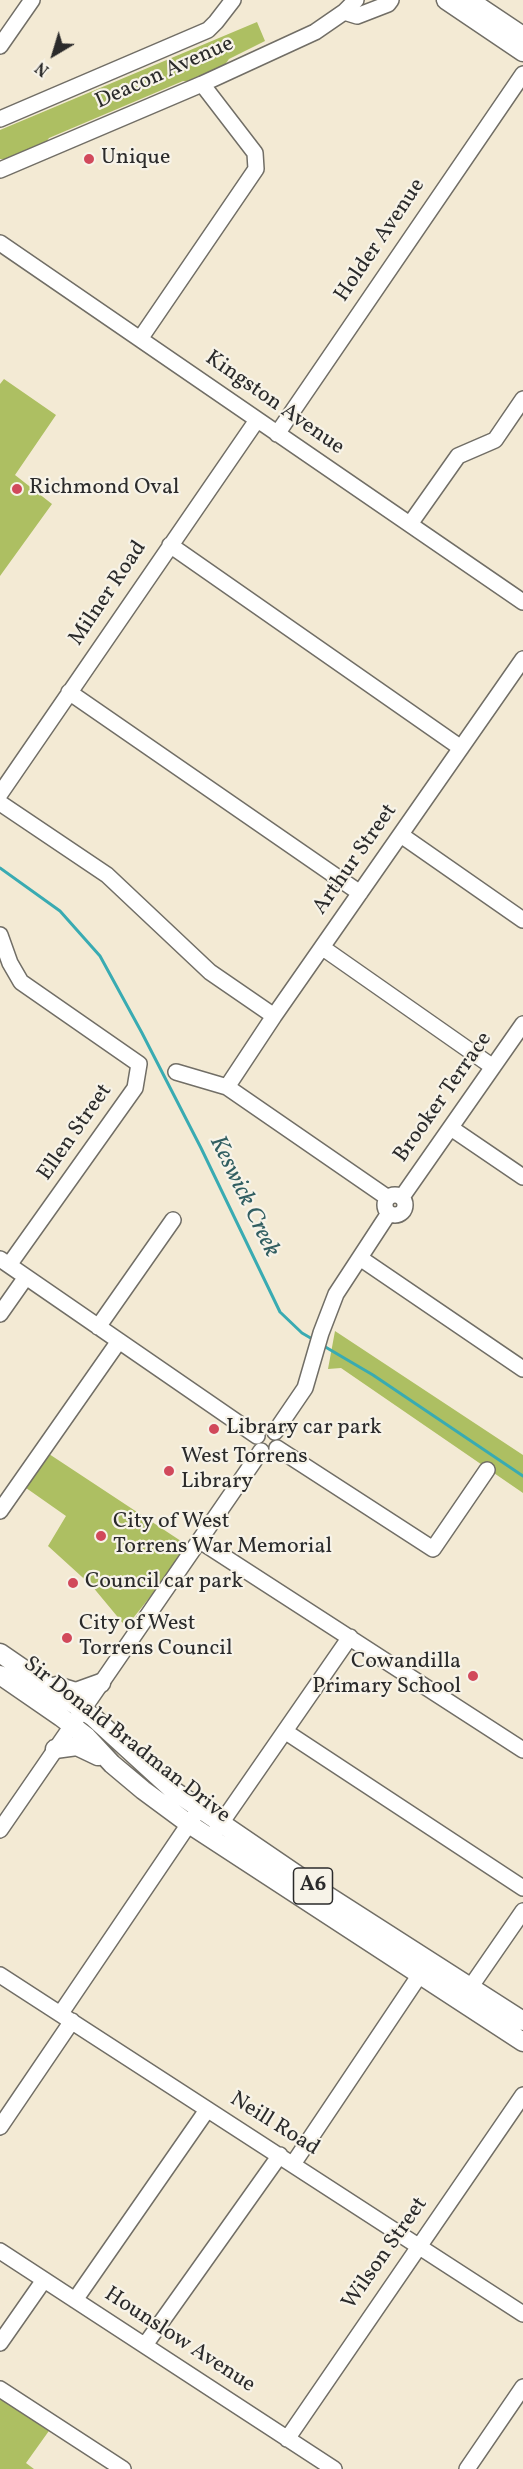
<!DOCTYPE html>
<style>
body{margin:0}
#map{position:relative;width:523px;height:2469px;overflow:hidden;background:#f3ead4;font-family:Vollkorn,serif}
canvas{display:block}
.north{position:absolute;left:24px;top:24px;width:60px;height:60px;-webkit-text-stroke:4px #f7f3e8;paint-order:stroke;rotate:218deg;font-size:16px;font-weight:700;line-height:24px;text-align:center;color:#2b2b2b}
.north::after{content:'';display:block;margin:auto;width:21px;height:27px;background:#2b2b2b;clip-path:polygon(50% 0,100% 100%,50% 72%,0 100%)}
</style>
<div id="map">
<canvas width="523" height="2469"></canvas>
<div class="north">N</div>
</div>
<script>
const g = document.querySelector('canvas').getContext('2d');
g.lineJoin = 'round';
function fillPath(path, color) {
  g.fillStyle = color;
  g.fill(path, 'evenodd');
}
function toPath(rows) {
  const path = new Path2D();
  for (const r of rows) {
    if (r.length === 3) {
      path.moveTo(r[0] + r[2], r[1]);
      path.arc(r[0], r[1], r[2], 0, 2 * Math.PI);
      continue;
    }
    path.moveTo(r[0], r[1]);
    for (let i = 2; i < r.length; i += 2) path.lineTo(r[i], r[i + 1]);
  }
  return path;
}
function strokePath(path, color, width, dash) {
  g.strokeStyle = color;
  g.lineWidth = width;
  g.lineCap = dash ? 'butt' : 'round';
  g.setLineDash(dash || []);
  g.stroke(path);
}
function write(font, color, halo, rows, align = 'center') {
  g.font = font + ' Vollkorn,serif';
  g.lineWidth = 4.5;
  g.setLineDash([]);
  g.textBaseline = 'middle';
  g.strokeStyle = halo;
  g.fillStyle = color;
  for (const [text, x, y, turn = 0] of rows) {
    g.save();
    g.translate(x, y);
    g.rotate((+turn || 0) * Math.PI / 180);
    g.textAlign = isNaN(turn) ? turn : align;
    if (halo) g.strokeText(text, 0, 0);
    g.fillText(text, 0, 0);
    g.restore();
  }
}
const green = toPath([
 [257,22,265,41,229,59,224,66,191,82,183,81,49,138,44,145,11,159,0,159,0,130],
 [4,379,56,415,15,475,52,504,0,576,0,384],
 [335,1331,523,1455,523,1493,341,1368,328,1369],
 [43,1450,190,1547,126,1627,92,1586,48,1546,66,1516,19,1483],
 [0,2394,51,2428,26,2463,34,2469,0,2469]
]);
const stream = toPath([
 [0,868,60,911,100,956,142,1033,201,1148,280,1312,302,1333,314,1340],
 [322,1345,373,1375,523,1476]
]);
const minor = toPath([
 [344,12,357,16,388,4,391,0],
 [0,46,32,0],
 [0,119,208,30,216,22,233,0],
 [0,170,202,84,315,32,344,12,356,0],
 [0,243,523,602],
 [140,339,256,169,255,153,202,84],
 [277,434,523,74],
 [410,524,458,456,495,440,523,399],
 [170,545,461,748],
 [69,692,360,893],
 [0,794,257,420],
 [0,803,107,875,210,972,274,1016],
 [401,835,523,920],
 [0,935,10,963,21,982,139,1064,135,1088,9,1265],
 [323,948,493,1067],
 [176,1072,227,1087],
 [451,1128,523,1177],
 [395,1205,10],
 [402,1197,523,1024],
 [388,1198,227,1087,274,1016,523,659],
 [360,1258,523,1369],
 [0,1259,257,1436],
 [0,1314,26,1277],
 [98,1327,173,1220],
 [275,1432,305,1388,321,1333,336,1294,389,1213],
 [277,1448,433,1549,487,1470],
 [0,1511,119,1341],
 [200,1541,523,1750],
 [286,1732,523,1888],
 [0,1830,261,1451],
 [215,1832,350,1637],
 [0,1975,523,2314],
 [465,1995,523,1911],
 [61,2013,199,1809],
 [0,2127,72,2021],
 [293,2164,425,1967],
 [0,2251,334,2469],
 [75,2300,207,2110],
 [0,2343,44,2280],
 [145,2345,280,2155],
 [0,2389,123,2469],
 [287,2439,523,2095],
 [467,2469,523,2387]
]);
const major = toPath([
 [446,0,523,52],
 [469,0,523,36],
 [0,1653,93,1717,174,1791,325,1894,523,2021],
 [0,1675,61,1717,87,1737,112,1764,143,1790,189,1824,523,2042],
 [57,1686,76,1692,101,1683],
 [55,1749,77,1746,98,1756]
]);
const markers = [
 [89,159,6,"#d1495b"],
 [17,489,6,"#d1495b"],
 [214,1429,6,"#d1495b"],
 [169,1471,6,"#d1495b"],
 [101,1536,6,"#d1495b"],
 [73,1583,6,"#d1495b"],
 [67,1638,6,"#d1495b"],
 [473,1676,6,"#d1495b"]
];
const shields = [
 [313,1886,39]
];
const shieldNames = [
 ["A6",313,1886]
];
const streetNames = [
 ["Deacon Avenue",165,74,-24],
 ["Holder Avenue",381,241,-56],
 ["Kingston Avenue",274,404,35],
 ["Milner Road",109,594,-56],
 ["Arthur Street",356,860,-55],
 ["Brooker Terrace",444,1098,-55],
 ["Ellen Street",76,1133,-55],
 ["Sir Donald Bradman Drive",126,1741,38],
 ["Neill Road",274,2125,32],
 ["Wilson Street",386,2254,-55],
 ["Hounslow Avenue",179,2341,33]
];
const poiNames = [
 ["Unique",101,159],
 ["Richmond Oval",29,489],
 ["Library car park",226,1429],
 ["West Torrens",181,1458],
 ["Library",181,1483],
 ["City of West",113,1523],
 ["Torrens War Memorial",113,1548],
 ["Council car park",85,1583],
 ["City of West",79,1625],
 ["Torrens Council",79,1650],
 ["Cowandilla",461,1663,"right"],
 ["Primary School",461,1688,"right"]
];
const waterNames = [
 ["Keswick Creek",243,1197,64]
];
fillPath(green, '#adbf62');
strokePath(stream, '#39abb2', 3);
strokePath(minor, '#716e66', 18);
strokePath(major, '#716e66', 21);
strokePath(minor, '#fff', 15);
strokePath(major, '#fff', 18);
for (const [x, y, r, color] of markers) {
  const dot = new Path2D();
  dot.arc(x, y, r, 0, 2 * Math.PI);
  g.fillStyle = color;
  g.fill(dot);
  strokePath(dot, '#f7f3e8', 2);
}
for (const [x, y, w] of shields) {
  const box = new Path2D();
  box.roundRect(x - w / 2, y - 18, w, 36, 4.5);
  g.fillStyle = '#f7f3e8';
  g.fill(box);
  strokePath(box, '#2b2b2b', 1.5);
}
write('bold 21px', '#2b2b2b', null, shieldNames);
write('22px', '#2b2b2b', '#f7f3e8', streetNames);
write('22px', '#2b2b2b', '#f7f3e8', poiNames, 'left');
write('italic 24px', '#315e61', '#f7f3e8', waterNames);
</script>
